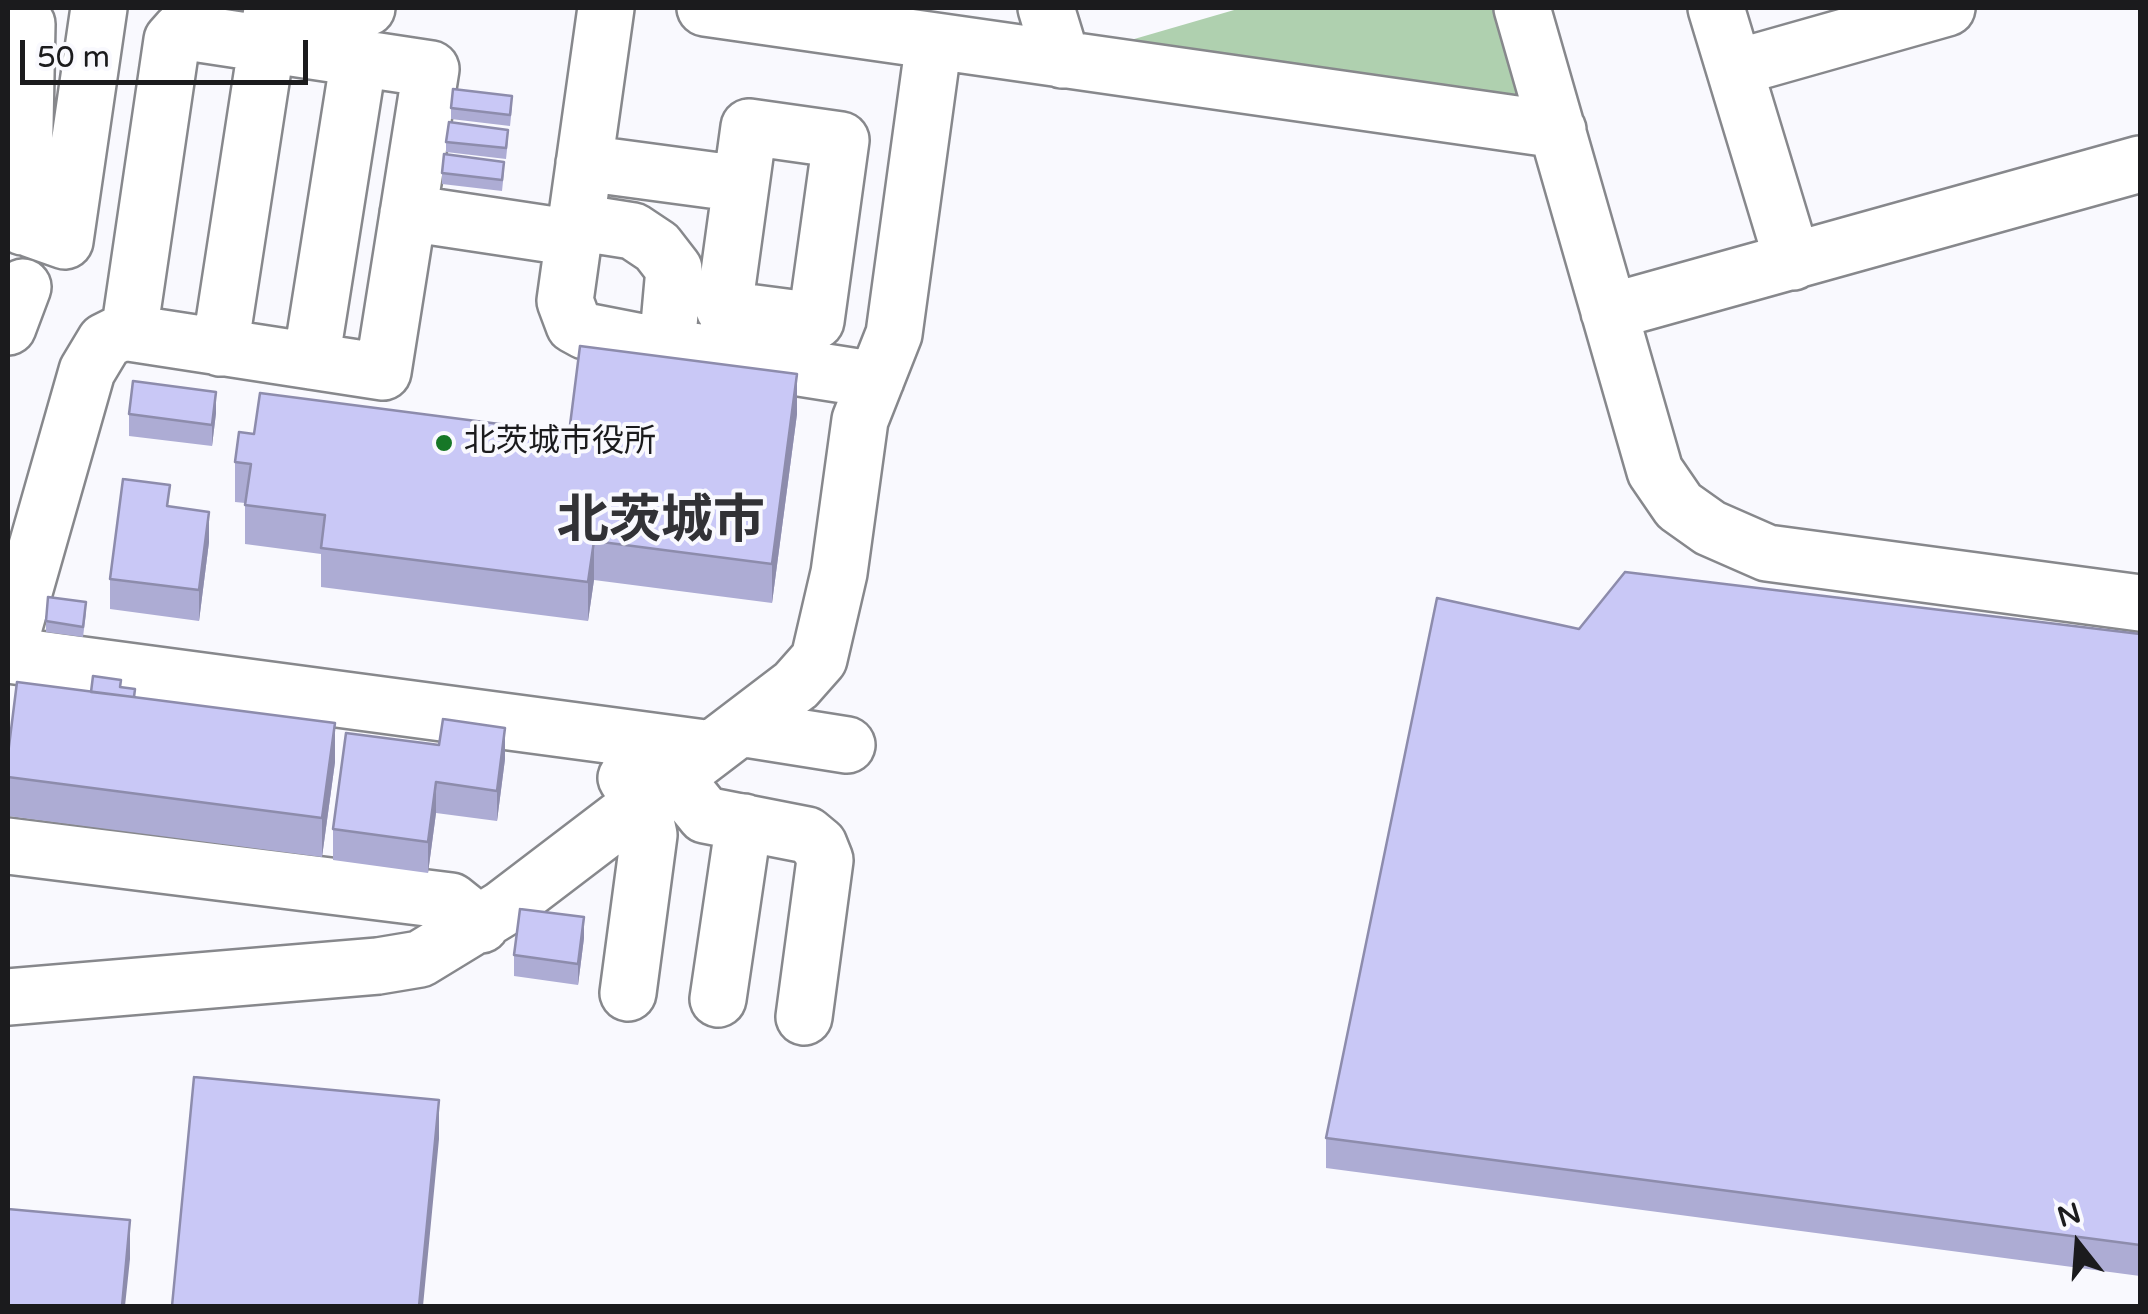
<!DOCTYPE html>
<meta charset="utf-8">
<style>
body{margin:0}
#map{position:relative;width:2148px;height:1314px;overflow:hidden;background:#f9f9fe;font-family:"Varela Round",sans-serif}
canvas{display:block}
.frame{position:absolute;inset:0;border:10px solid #1b1b1d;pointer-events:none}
.north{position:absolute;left:2028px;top:1194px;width:100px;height:100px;-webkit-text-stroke:8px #f9f9fe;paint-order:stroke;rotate:343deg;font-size:28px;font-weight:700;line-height:40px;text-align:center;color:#1b1b1d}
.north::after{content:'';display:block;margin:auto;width:35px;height:45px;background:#1b1b1d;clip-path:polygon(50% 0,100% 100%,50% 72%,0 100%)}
.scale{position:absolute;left:20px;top:40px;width:288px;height:45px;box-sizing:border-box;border:5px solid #1b1b1d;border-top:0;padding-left:12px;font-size:30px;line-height:35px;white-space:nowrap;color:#1b1b1d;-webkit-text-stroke:8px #f9f9fe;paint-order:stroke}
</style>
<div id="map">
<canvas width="2148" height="1314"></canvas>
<div class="frame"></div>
<div class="north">N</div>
<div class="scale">50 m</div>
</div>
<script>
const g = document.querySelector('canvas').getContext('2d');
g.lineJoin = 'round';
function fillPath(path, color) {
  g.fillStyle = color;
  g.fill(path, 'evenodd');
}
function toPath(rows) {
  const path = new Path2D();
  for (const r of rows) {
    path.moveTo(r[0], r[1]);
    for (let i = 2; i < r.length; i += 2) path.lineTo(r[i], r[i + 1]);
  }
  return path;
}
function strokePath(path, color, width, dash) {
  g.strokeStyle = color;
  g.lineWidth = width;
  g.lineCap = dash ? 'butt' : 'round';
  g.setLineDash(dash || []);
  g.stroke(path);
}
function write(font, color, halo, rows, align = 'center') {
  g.font = font + ' "Varela Round","Noto Sans JP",sans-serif';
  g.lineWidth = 8;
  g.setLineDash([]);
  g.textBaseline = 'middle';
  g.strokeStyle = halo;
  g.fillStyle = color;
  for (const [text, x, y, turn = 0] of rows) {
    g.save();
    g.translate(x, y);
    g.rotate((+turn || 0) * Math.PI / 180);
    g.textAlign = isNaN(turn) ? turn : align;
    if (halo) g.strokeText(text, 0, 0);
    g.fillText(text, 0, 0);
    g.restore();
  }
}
const green = toPath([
 [1241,8,1522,8,1558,130,1062,60]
]);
const minor = toPath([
 [305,8,356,12,367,8],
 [705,8,1558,130],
 [1046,8,1062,60],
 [1522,8,1655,471,1679,506,1710,528,1767,553,2140,603],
 [1716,8,1793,262],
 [1735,68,1947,8],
 [749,127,841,140,816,321,724,309,749,127],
 [584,163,741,184],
 [408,213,574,238],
 [8,221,65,241,99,8],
 [576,222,633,231,657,247,674,269,667,347,585,331,574,325,565,301,576,222,606,8],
 [23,227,27,24],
 [1609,312,2140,164],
 [8,327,23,287],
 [667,347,876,380],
 [220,348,272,10],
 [311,361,359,58],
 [8,648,87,371,105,341,123,332,383,372,431,69,180,31,172,40,129,333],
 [8,655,712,749],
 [740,728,847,745],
 [626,778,642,803,649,835,628,993],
 [675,778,705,815,807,835,819,845,825,860,804,1017],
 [8,846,451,901,481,925],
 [8,997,378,966,420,959,502,909,796,685,819,659,839,573,860,420,894,334,934,41],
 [718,999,744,822]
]);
const wall = toPath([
 [512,107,510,126,451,119,451,108],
 [508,140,506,159,446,152,446,142],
 [504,172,502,191,442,184,442,173],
 [216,413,212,446,129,436,129,414],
 [797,414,772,603,594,580,588,621,321,587,321,554,245,544,245,503,235,502,235,462,254,434,569,433],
 [170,506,209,542,199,621,110,609,110,579],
 [86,613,83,637,46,632,46,621],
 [1579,629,2140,634,2140,1276,1326,1168,1326,1138],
 [121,687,135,697,335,762,322,857,8,816,8,754,91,692],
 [346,733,505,759,497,821,436,813,428,873,333,860,333,829],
 [584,938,578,985,514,976,514,955]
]);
const shadedWall = toPath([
 [797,374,797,414,772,603,772,564],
 [216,392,216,413,212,446,212,425],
 [209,512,209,542,199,621,199,590],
 [594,541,594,580,588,621,588,582],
 [335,723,335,762,322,857,322,818],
 [505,728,505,759,497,821,497,791],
 [436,782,436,813,428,873,428,842],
 [584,917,584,938,578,985,578,964],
 [439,1100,439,1139,423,1306,419,1306],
 [130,1220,130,1259,125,1306,122,1306]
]);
const building = toPath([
 [453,89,512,96,510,115,451,108,453,89],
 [449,122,508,130,506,148,446,142,449,122],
 [444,154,504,162,502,180,442,173,444,154],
 [580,346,797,374,772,564,594,541,588,582,321,548,325,515,245,505,251,464,235,462,239,432,254,434,260,393,569,433,580,346],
 [133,381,216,392,212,425,129,414,133,381],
 [123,479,170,485,167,506,209,512,199,590,110,579,123,479],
 [1625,572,2140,634,2140,1245,1326,1138,1437,598,1579,629,1625,572],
 [48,597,86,602,83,627,46,621,48,597],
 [93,676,121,680,120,687,135,689,134,697,91,692,93,676],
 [17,682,335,723,322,818,8,777,8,754,17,682],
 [443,719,505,728,497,791,436,782,428,842,333,829,346,733,439,745,443,719],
 [520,909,584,917,578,964,514,955,520,909],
 [194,1077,439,1100,419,1306,172,1306,194,1077],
 [8,1209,130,1220,122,1306,8,1306,8,1209]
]);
const markers = [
 [444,443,10,"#167727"]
];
const poiNames = [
 ["北茨城市役所",464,443]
];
const townNames = [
 ["北茨城市",661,523]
];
fillPath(green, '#afd0af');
strokePath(minor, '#87888c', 60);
strokePath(minor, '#fff', 55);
fillPath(wall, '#adacd4');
fillPath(shadedWall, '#8d8cac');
fillPath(building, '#c9c8f6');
strokePath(building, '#8d8cac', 2.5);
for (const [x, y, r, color] of markers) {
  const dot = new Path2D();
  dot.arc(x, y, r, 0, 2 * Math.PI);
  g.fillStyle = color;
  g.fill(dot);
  strokePath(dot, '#f9f9fe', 4);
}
write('32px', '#1b1b1d', '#f9f9fe', poiNames, 'left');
write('bold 52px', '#323236', '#f9f9fe', townNames);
</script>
